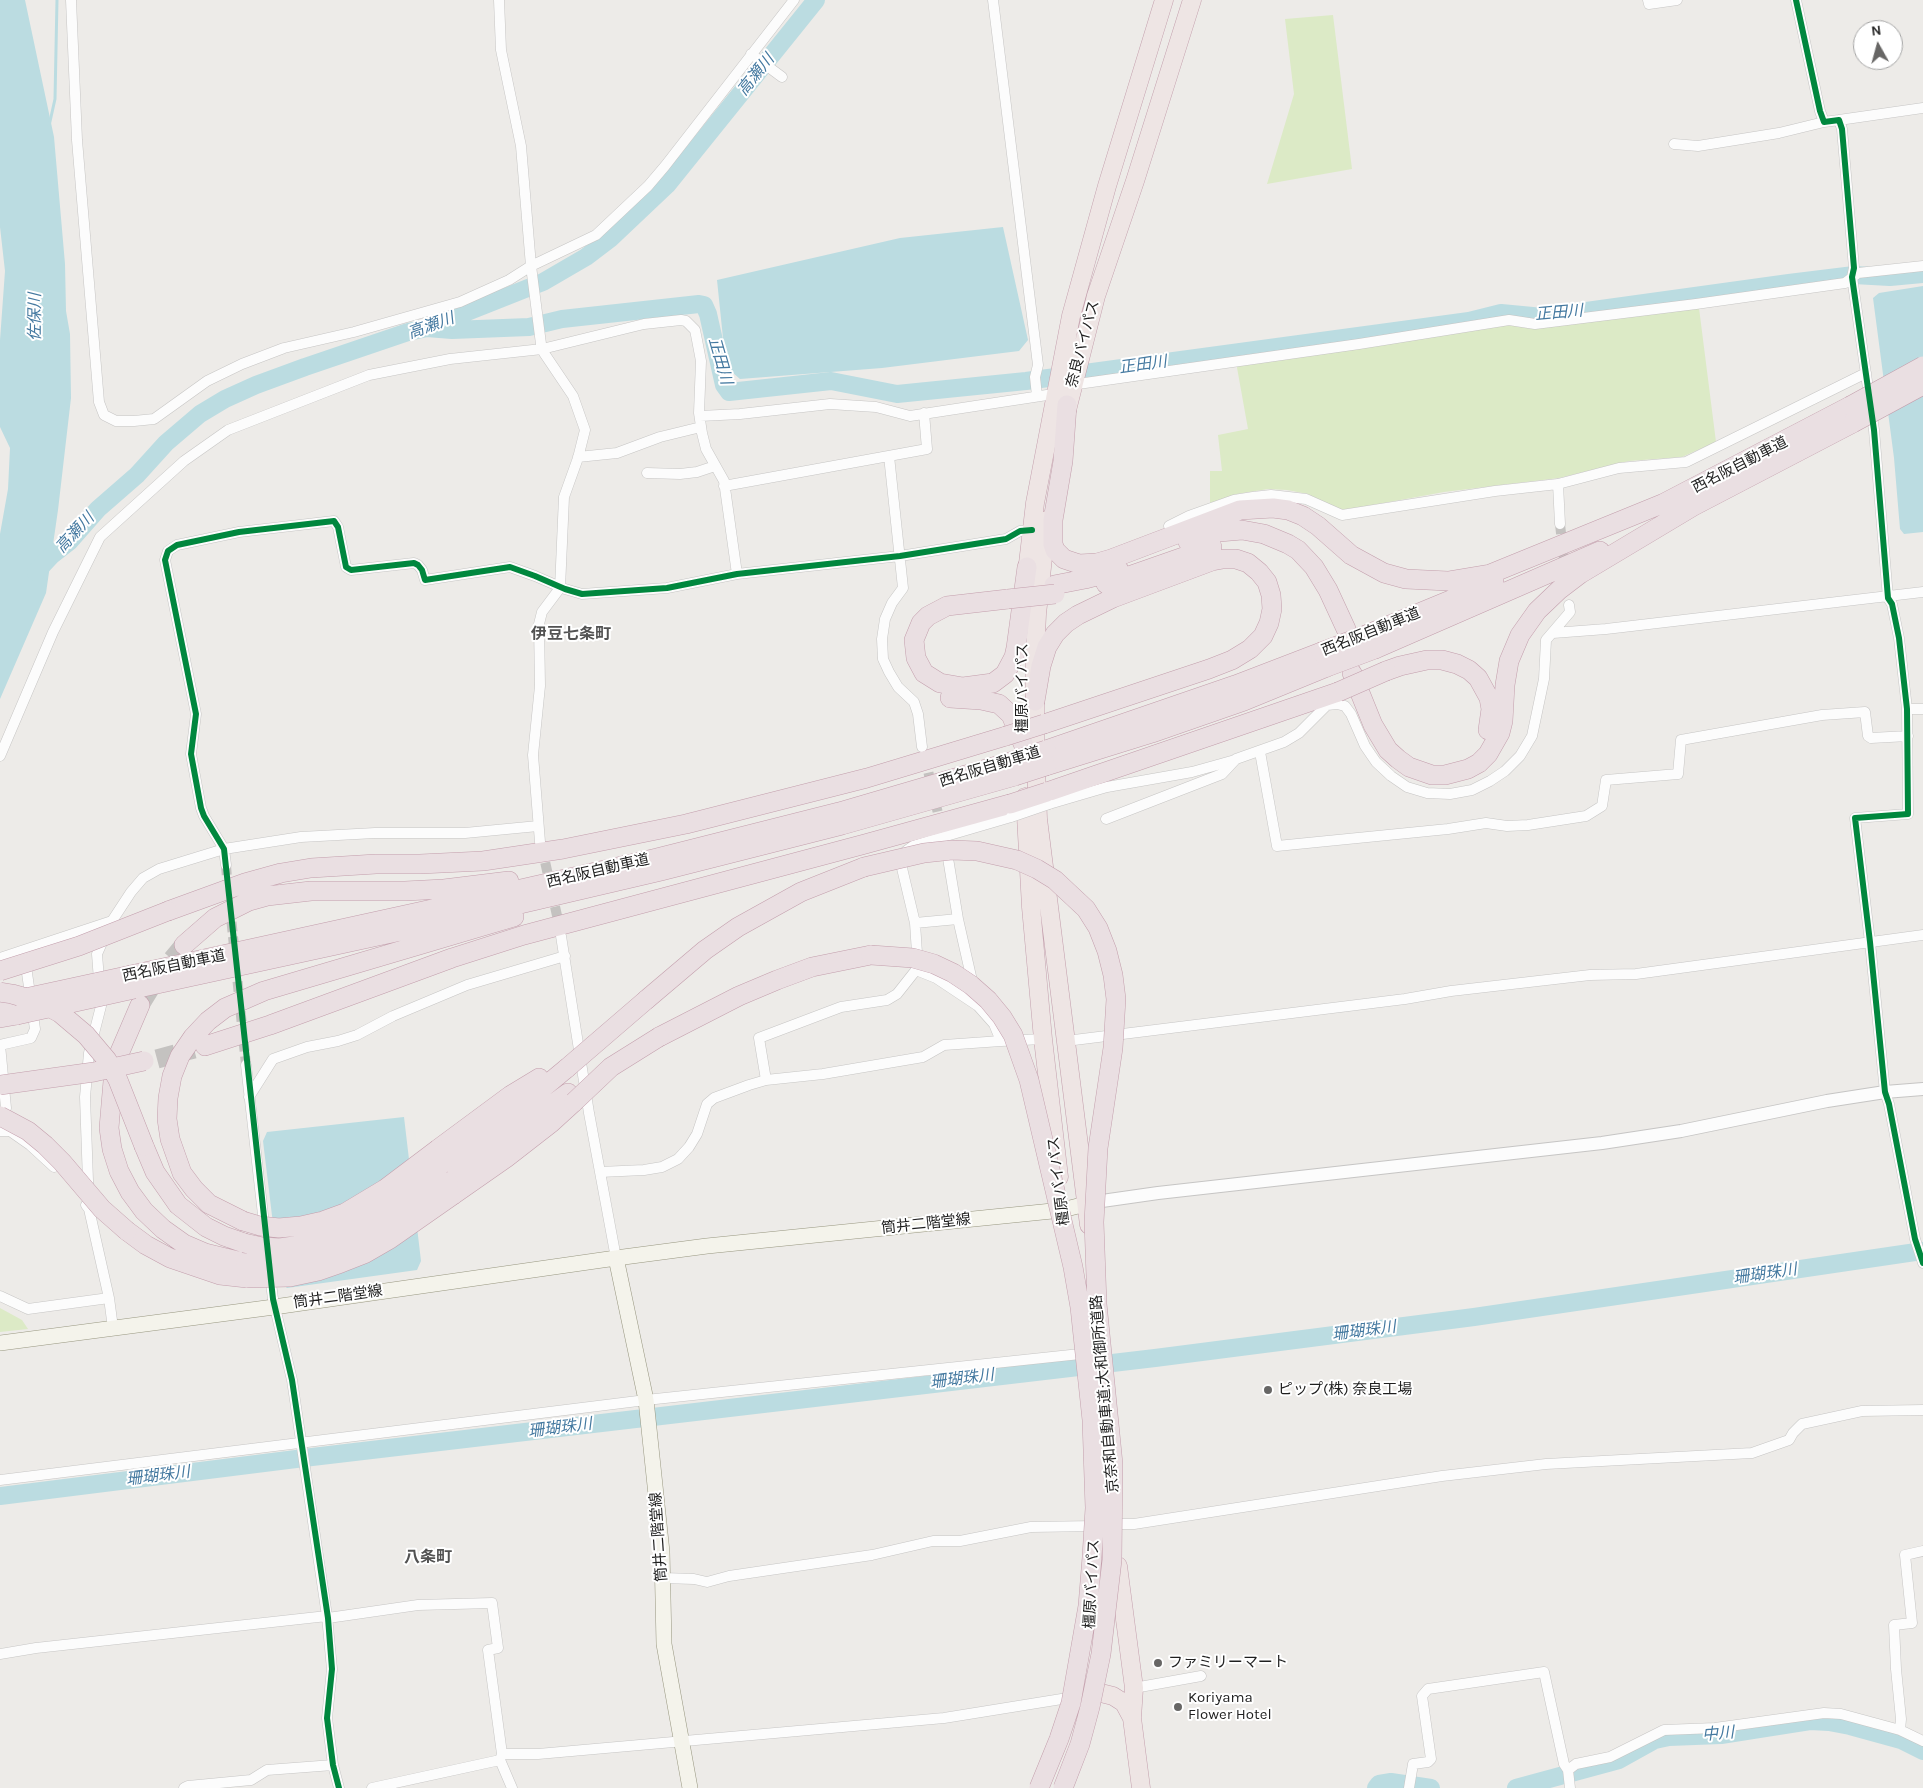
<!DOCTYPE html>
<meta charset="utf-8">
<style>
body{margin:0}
#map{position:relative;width:1923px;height:1788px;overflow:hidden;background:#edebe8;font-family:Karla,sans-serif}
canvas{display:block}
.north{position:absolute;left:1853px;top:20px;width:50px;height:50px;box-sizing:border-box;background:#fff;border:1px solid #a5a5a5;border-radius:50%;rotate:353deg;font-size:14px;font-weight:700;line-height:20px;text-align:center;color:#1f1f1f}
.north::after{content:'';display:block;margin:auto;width:18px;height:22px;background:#676665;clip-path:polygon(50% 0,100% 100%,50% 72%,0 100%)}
</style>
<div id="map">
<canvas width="1923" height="1788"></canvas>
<div class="north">N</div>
</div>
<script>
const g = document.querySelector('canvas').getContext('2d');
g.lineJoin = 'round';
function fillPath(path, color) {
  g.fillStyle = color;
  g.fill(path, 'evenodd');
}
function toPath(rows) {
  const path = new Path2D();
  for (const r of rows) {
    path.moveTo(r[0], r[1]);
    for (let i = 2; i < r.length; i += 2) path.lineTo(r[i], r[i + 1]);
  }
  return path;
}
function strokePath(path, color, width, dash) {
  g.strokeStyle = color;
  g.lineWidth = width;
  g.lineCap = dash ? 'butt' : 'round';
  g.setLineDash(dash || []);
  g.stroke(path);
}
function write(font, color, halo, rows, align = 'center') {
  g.font = font + ' Karla,"Noto Sans JP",sans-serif';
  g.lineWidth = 4;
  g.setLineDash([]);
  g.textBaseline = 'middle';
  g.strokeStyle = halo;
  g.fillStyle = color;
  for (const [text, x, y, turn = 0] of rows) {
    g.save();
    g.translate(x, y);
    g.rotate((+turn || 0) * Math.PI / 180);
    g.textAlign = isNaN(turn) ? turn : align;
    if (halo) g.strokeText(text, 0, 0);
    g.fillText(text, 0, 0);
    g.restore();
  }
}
const grass = toPath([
 [1333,15,1352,169,1267,184,1294,94,1285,19],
 [1699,308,1716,442,1682,457,1629,461,1559,478,1444,492,1340,511,1308,494,1287,490,1268,489,1237,494,1210,503,1210,471,1222,471,1218,435,1248,429,1236,362,1491,324],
 [0,1308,22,1320,28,1329,0,1332]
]);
const water = toPath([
 [0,0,25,0,54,137,65,264,66,311,70,334,71,398,58,510,46,593,0,699,0,534,8,489,10,448,0,427,0,340,5,271,0,227],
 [1003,227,1028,340,1019,351,882,368,740,379,726,367,717,280,900,238],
 [1923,286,1923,532,1904,534,1900,529,1894,458,1873,298,1879,293],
 [404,1117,421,1261,417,1270,287,1288,280,1282,263,1141,267,1132]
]);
const stream = toPath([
 [49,126,55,99,57,0]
]);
const river = toPath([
 [427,328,452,330,529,327,562,319,699,304,704,305,708,314,724,385,729,392,831,381,897,394,1026,381,1469,321,1501,313,1543,317,1789,283,1854,275,1890,277,1923,274],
 [36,572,51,556,69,542,98,509,137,475,166,443,200,414,225,399,256,385,305,367,408,332,427,328,543,282,586,257,611,238,667,185,816,0],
 [0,1496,312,1457,1155,1358,1474,1317,1923,1251],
 [1376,1788,1379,1784,1391,1782,1431,1788],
 [1516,1788,1619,1760,1655,1740,1669,1737,1721,1735,1810,1721,1829,1722,1850,1726,1901,1740,1923,1751]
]);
const minorTunnel = toPath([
 [1560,524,1565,569],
 [925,758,941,826],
 [542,848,560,929],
 [226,865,228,892],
 [230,907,246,1065]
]);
const motorwayTunnel = toPath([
 [140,1005,156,979,184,945],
 [157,1059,194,1049]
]);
const minor = toPath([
 [71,0,77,140,99,402,104,415,116,421,134,421,154,419,207,381,242,364,284,348,354,332,460,302,509,280,531,266,596,235,648,186,665,166,794,0],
 [499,0,501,50,521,146,531,266,541,344,544,353,573,396,585,430,578,458,564,497,560,588,542,612,539,624,540,686,533,755,540,842],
 [993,0,1038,365,1035,377,1037,396],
 [1648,0,1649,4,1677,0],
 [1796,0,1820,111,1824,122,1839,120,1842,129,1854,268,1852,277,1874,430,1888,598,1892,604,1899,638,1907,709,1908,814,1855,818,1870,942,1885,1092,1889,1104,1915,1239,1923,1263],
 [751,54,782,77],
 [1839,120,1923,108],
 [1674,144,1698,146,1779,133,1824,122],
 [1071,385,1359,344,1509,320,1535,324,1696,304,1845,283,1858,273,1923,266],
 [700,416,740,414,830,404,876,407,910,416,1047,395,1058,392],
 [889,456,903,588,892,603,885,619,882,639,883,659,889,672,898,687,914,702,918,714,922,747],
 [578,457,617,453,660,437,701,427],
 [647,473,680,474,697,472,715,466],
 [1558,484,1560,524],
 [724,486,927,449,924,413],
 [1169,526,1189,516,1234,500,1253,497,1271,495,1306,499,1342,515,1495,491,1558,484,1619,468,1686,462,1866,373],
 [1553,633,1606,629,1923,592],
 [1907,709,1923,709],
 [1260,752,1277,846,1448,829,1486,823,1507,826,1528,825,1586,816,1602,806,1606,780,1678,774,1681,740,1822,715,1865,712,1868,736,1871,738,1908,736],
 [0,756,53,632,100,537,184,461,228,430,369,375,450,359,542,349,644,324,681,320,686,321,695,330,697,340,701,361,699,413,702,433,706,449,724,481,737,574],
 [1049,804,1107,787,1192,772,1235,760],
 [1011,817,929,841,913,846,906,851,901,864,915,923,917,953,916,970,936,978,978,1006,994,1024,1001,1041,1043,1039],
 [1106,819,1222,774,1236,759,1284,742,1299,733,1327,705,1337,704,1345,706,1351,714,1365,746,1376,762,1391,776,1407,787,1427,793,1450,794,1472,790,1490,781,1505,771,1520,756,1532,736,1544,679,1546,640,1570,612,1569,605],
 [946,846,958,919],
 [226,865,224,849,204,816,201,808,191,754,196,714,165,560,168,551,177,545,239,532,334,521,338,527,346,567,351,570,414,563,418,565,422,570,425,580,510,567,535,576,565,589,582,594,667,588,737,574,900,556,1006,539,1020,531,1032,530],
 [915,923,958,919,973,985],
 [561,936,589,1113,616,1258],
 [0,958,112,921,131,892,143,878,159,869,224,849,301,837,375,833,465,833,538,826],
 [1066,1041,1405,999,1451,991,1590,975,1636,974,1923,935],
 [246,1065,267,1250],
 [766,1080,759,1038,841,1007,887,1000,897,994,916,970],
 [249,1097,273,1059,307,1047,338,1041,357,1035,393,1016,467,985,565,956],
 [2,1120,6,1108,0,1045,31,1038,35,1029,25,959],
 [0,1131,10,1131,30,1145,54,1167],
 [600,1172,644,1170,662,1167,678,1159,689,1147,697,1134,707,1104,714,1098,749,1085,766,1080,823,1074,923,1057,944,1045,1001,1041],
 [86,1205,89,1209,109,1298,113,1328],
 [89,1209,85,1097,89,1053,101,1006,97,954,105,936],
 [270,1275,273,1299,292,1380,327,1616,332,1669,327,1718,333,1765,339,1788],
 [0,1296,28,1309,109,1298],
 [0,1480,646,1400,1080,1354],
 [1118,1524,1134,1524,1442,1476,1546,1464,1752,1453,1789,1440,1793,1433,1802,1424,1862,1411,1923,1410],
 [663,1578,694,1579,707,1582,729,1576,872,1555,933,1541,960,1541,1031,1527,1095,1526],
 [328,1618,418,1605,492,1603,498,1648,488,1650,502,1754],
 [0,1654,36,1648,327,1616],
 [1131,1692,1134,1688,1201,1676],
 [1900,1730,1901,1719,1896,1669,1894,1625,1912,1623,1905,1555,1923,1551],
 [500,1760,512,1788],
 [1568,1770,1576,1764,1610,1757,1664,1730,1715,1728,1824,1713,1841,1714,1900,1730,1923,1741],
 [184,1788,188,1786,251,1780,267,1770,333,1765],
 [372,1788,500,1760,502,1754,538,1754,944,1718,1074,1697],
 [1409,1788,1413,1764,1428,1762,1431,1759,1422,1696,1428,1689,1544,1672,1564,1764,1568,1770,1570,1788]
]);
const tertiary = toPath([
 [1088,1203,1158,1193,1602,1143,1681,1131,1827,1101,1885,1092,1923,1089]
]);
const secondary = toPath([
 [616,1258,646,1400,662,1552,664,1644,690,1788],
 [0,1343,274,1307,616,1258,707,1246,1062,1210,1086,1204]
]);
const trunk = toPath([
 [1065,418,1096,296,1135,181,1192,0],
 [1047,520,1037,614,1035,656,1035,744,1038,819,1089,1225],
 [1026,581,1035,503,1071,316,1107,186,1164,0],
 [1025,797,1031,907,1043,1039,1059,1177],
 [1118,1566,1134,1688,1132,1718],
 [1078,1697,1101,1693,1113,1696,1124,1703,1132,1718,1141,1788]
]);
const motorway = toPath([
 [1067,405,1063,461,1053,520,1053,544,1055,550,1064,559,1079,564,1097,563,1111,559,1240,510,1273,508,1288,510,1303,516,1318,526,1351,555,1384,573,1406,579,1448,581,1490,574,1674,499],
 [1664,503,1850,406],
 [1688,509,1853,423],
 [1188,542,1219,532,1242,530,1264,534,1288,544,1298,550,1314,567,1328,590,1346,629],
 [1106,584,1212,547],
 [1054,585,1085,579,1119,570],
 [1008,599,947,606,928,616,921,623,914,640,916,658,924,673,940,683,963,687,993,683,1005,674,1014,657,1016,648,1027,567],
 [1368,634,1494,582],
 [1375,649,1600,551],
 [1386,671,1400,666,1427,660,1442,660,1457,664,1469,670,1478,678,1489,698,1491,709,1488,730],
 [1352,673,1373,725,1388,750,1398,759,1409,767,1432,775,1445,775,1468,769,1479,763,1488,754,1500,733,1503,721,1505,685,1509,661,1520,635,1537,611,1559,590,1580,574,1697,504],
 [950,698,981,700,999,704,1011,715,1024,746],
 [1035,701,1041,666,1047,647,1055,634,1066,623,1078,615,1113,598,1212,561,1223,559,1236,559,1248,563,1259,572,1267,582,1271,595,1272,609,1269,623,1263,636,1250,649,1232,660,1209,669,1044,724],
 [1046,750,1235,685,1321,652],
 [1046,766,1152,733,1244,701,1327,667],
 [1047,792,1338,692],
 [168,911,245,883,281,873,311,868,376,864,420,864,483,861,563,849,686,824,867,778,1006,736],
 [184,945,215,918,249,901,267,896,311,891,405,891,444,889,509,881],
 [131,975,455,904,657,858,839,812,1013,761],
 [134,989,456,919,661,871,842,825,1015,776],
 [646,1000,705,950,738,927,801,892,864,867],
 [0,1004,14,1001],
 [140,1005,119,1054,113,1081,109,1128,112,1149,119,1171,130,1192,144,1211,163,1229,184,1244,205,1253,246,1263],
 [0,1018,17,1015],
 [659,1037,739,996,777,980,812,967,871,955],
 [205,1046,270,1025,452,958,524,935,865,844,1010,804],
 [144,1146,155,1172,178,1205,206,1227,224,1236,244,1243],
 [438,1149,511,1095,539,1078],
 [442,1164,526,1102,567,1068],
 [448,1182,568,1093],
 [453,1195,506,1158,551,1123,574,1102],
 [243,1221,209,1204,194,1189,182,1173,170,1139,167,1119,168,1098,172,1076,180,1056,193,1037,208,1021,225,1008,264,991,514,917],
 [127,1231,146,1245,170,1258,220,1275,247,1278]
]);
const minorBridge = toPath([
 [1011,817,1049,804]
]);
const motorwayBridge = toPath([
 [1850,406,1923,366],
 [1853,423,1923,385],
 [1008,599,1055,594],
 [1321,652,1368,634],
 [1327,667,1375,649],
 [1338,692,1386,671],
 [1006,736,1044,724],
 [1013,761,1046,750],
 [1015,776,1046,766],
 [1010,804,1047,792],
 [864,867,924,853,952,850,977,851,1017,860,1037,869,1055,880,1086,909,1098,928,1107,951,1113,975,1116,999,1113,1048,1098,1148,1094,1222,1097,1304,1113,1464,1112,1560,1101,1654,1090,1707,1080,1744,1063,1788],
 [871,955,913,958,934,964,953,973,971,985,988,1000,1002,1017,1013,1035,1029,1080,1073,1267,1080,1307,1092,1420,1095,1508,1092,1557,1088,1606,1071,1703,1059,1739,1039,1788],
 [0,971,79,946,168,911],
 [0,992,12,994,37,1001,60,1013,86,1035,107,1060,118,1080,144,1146],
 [25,998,131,975],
 [17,1015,134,989],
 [567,1068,646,1000],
 [0,1085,94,1072,144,1061],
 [574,1102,611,1067,659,1037],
 [0,1116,28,1131,45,1145,62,1162,102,1209,127,1231],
 [243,1221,260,1226,279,1228,301,1226,323,1221,345,1213,385,1189,438,1149],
 [244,1243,262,1247,280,1248,301,1245,341,1232,365,1220,442,1164],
 [246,1263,286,1263,307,1260,328,1254,370,1234,394,1220,448,1182],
 [247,1278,290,1277,318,1271,341,1263,364,1254,390,1239,453,1195]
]);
const cycleway = toPath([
 [1796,0,1820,111,1824,122,1839,120,1842,129,1854,268,1852,277,1874,430,1888,598,1892,604,1899,638,1907,709,1908,814,1855,818,1870,942,1885,1092,1889,1104,1915,1239,1923,1263],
 [339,1788,333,1765,327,1718,332,1669,328,1618,292,1380,273,1299,224,849,204,816,201,808,191,754,196,714,165,560,168,551,177,545,239,532,334,521,338,527,346,567,351,570,414,563,418,565,422,570,425,580,510,567,535,576,565,589,582,594,667,588,737,574,900,556,1006,539,1020,531,1032,530]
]);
const markers = [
 [1268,1390,5,"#676665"],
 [1158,1663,5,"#676665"],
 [1178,1707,5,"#676665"]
];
const streetNames = [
 ["奈良バイパス",1083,344,-75],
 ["西名阪自動車道",1740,465,-27],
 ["西名阪自動車道",1371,632,-22],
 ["橿原バイパス",1023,688,-90],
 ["西名阪自動車道",990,767,-17],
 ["西名阪自動車道",598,871,-13],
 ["西名阪自動車道",174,966,-12],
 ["橿原バイパス",1059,1181,-97],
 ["筒井二階堂線",926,1224,-6],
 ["筒井二階堂線",338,1297,-8],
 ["京奈和自動車道;大和御所道路",1105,1394,-95],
 ["筒井二階堂線",659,1537,-94],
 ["橿原バイパス",1092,1584,-87]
];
const poiNames = [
 ["ピップ(株) 奈良工場",1278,1390],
 ["ファミリーマート",1168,1663],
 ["Koriyama",1188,1698],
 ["Flower Hotel",1188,1715]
];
const waterNames = [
 ["高瀬川",756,75,-51],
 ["正田川",1559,313,-5],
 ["佐保川",35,317,-90],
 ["高瀬川",431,326,-20],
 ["正田川",720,361,74],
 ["正田川",1143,365,-8],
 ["高瀬川",75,533,-47],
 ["珊瑚珠川",1765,1274,-8],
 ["珊瑚珠川",1364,1331,-7],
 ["珊瑚珠川",962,1379,-7],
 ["珊瑚珠川",560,1428,-7],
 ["珊瑚珠川",158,1476,-7],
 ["中川",1718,1734,-5]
];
const neighbourhoodNames = [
 ["伊豆七条町",571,634],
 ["八条町",428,1557]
];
fillPath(grass, '#dceac6');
fillPath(water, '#bbdce1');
strokePath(stream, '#bbdce1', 3);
strokePath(river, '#bbdce1', 18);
strokePath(minorTunnel, '#c4c2c0', 10, [10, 5]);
strokePath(motorwayTunnel, '#c4c2c0', 19, [19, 9]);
strokePath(minor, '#c6c5c4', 11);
strokePath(tertiary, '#c6c5c4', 14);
strokePath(secondary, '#989780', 16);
strokePath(trunk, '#c39eac', 19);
strokePath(motorway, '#c39eac', 20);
strokePath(minor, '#fcfcfc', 10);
strokePath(tertiary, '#fcfcfc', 12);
strokePath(secondary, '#f4f3eb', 15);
strokePath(trunk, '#eee5e4', 18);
strokePath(motorway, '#eadfe2', 19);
strokePath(minorBridge, '#c6c5c4', 11, []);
strokePath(motorwayBridge, '#c39eac', 20, []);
strokePath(minorBridge, '#fcfcfc', 10);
strokePath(motorwayBridge, '#eadfe2', 19);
strokePath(cycleway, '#00873e', 6);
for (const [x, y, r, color] of markers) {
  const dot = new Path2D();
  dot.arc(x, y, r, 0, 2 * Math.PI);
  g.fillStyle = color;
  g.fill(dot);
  strokePath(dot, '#fff', 2);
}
write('15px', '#1f1f1f', '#fff', streetNames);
write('15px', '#1f1f1f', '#fff', poiNames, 'left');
write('italic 16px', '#4479a0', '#fff', waterNames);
write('bold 16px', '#525252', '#fff', neighbourhoodNames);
</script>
